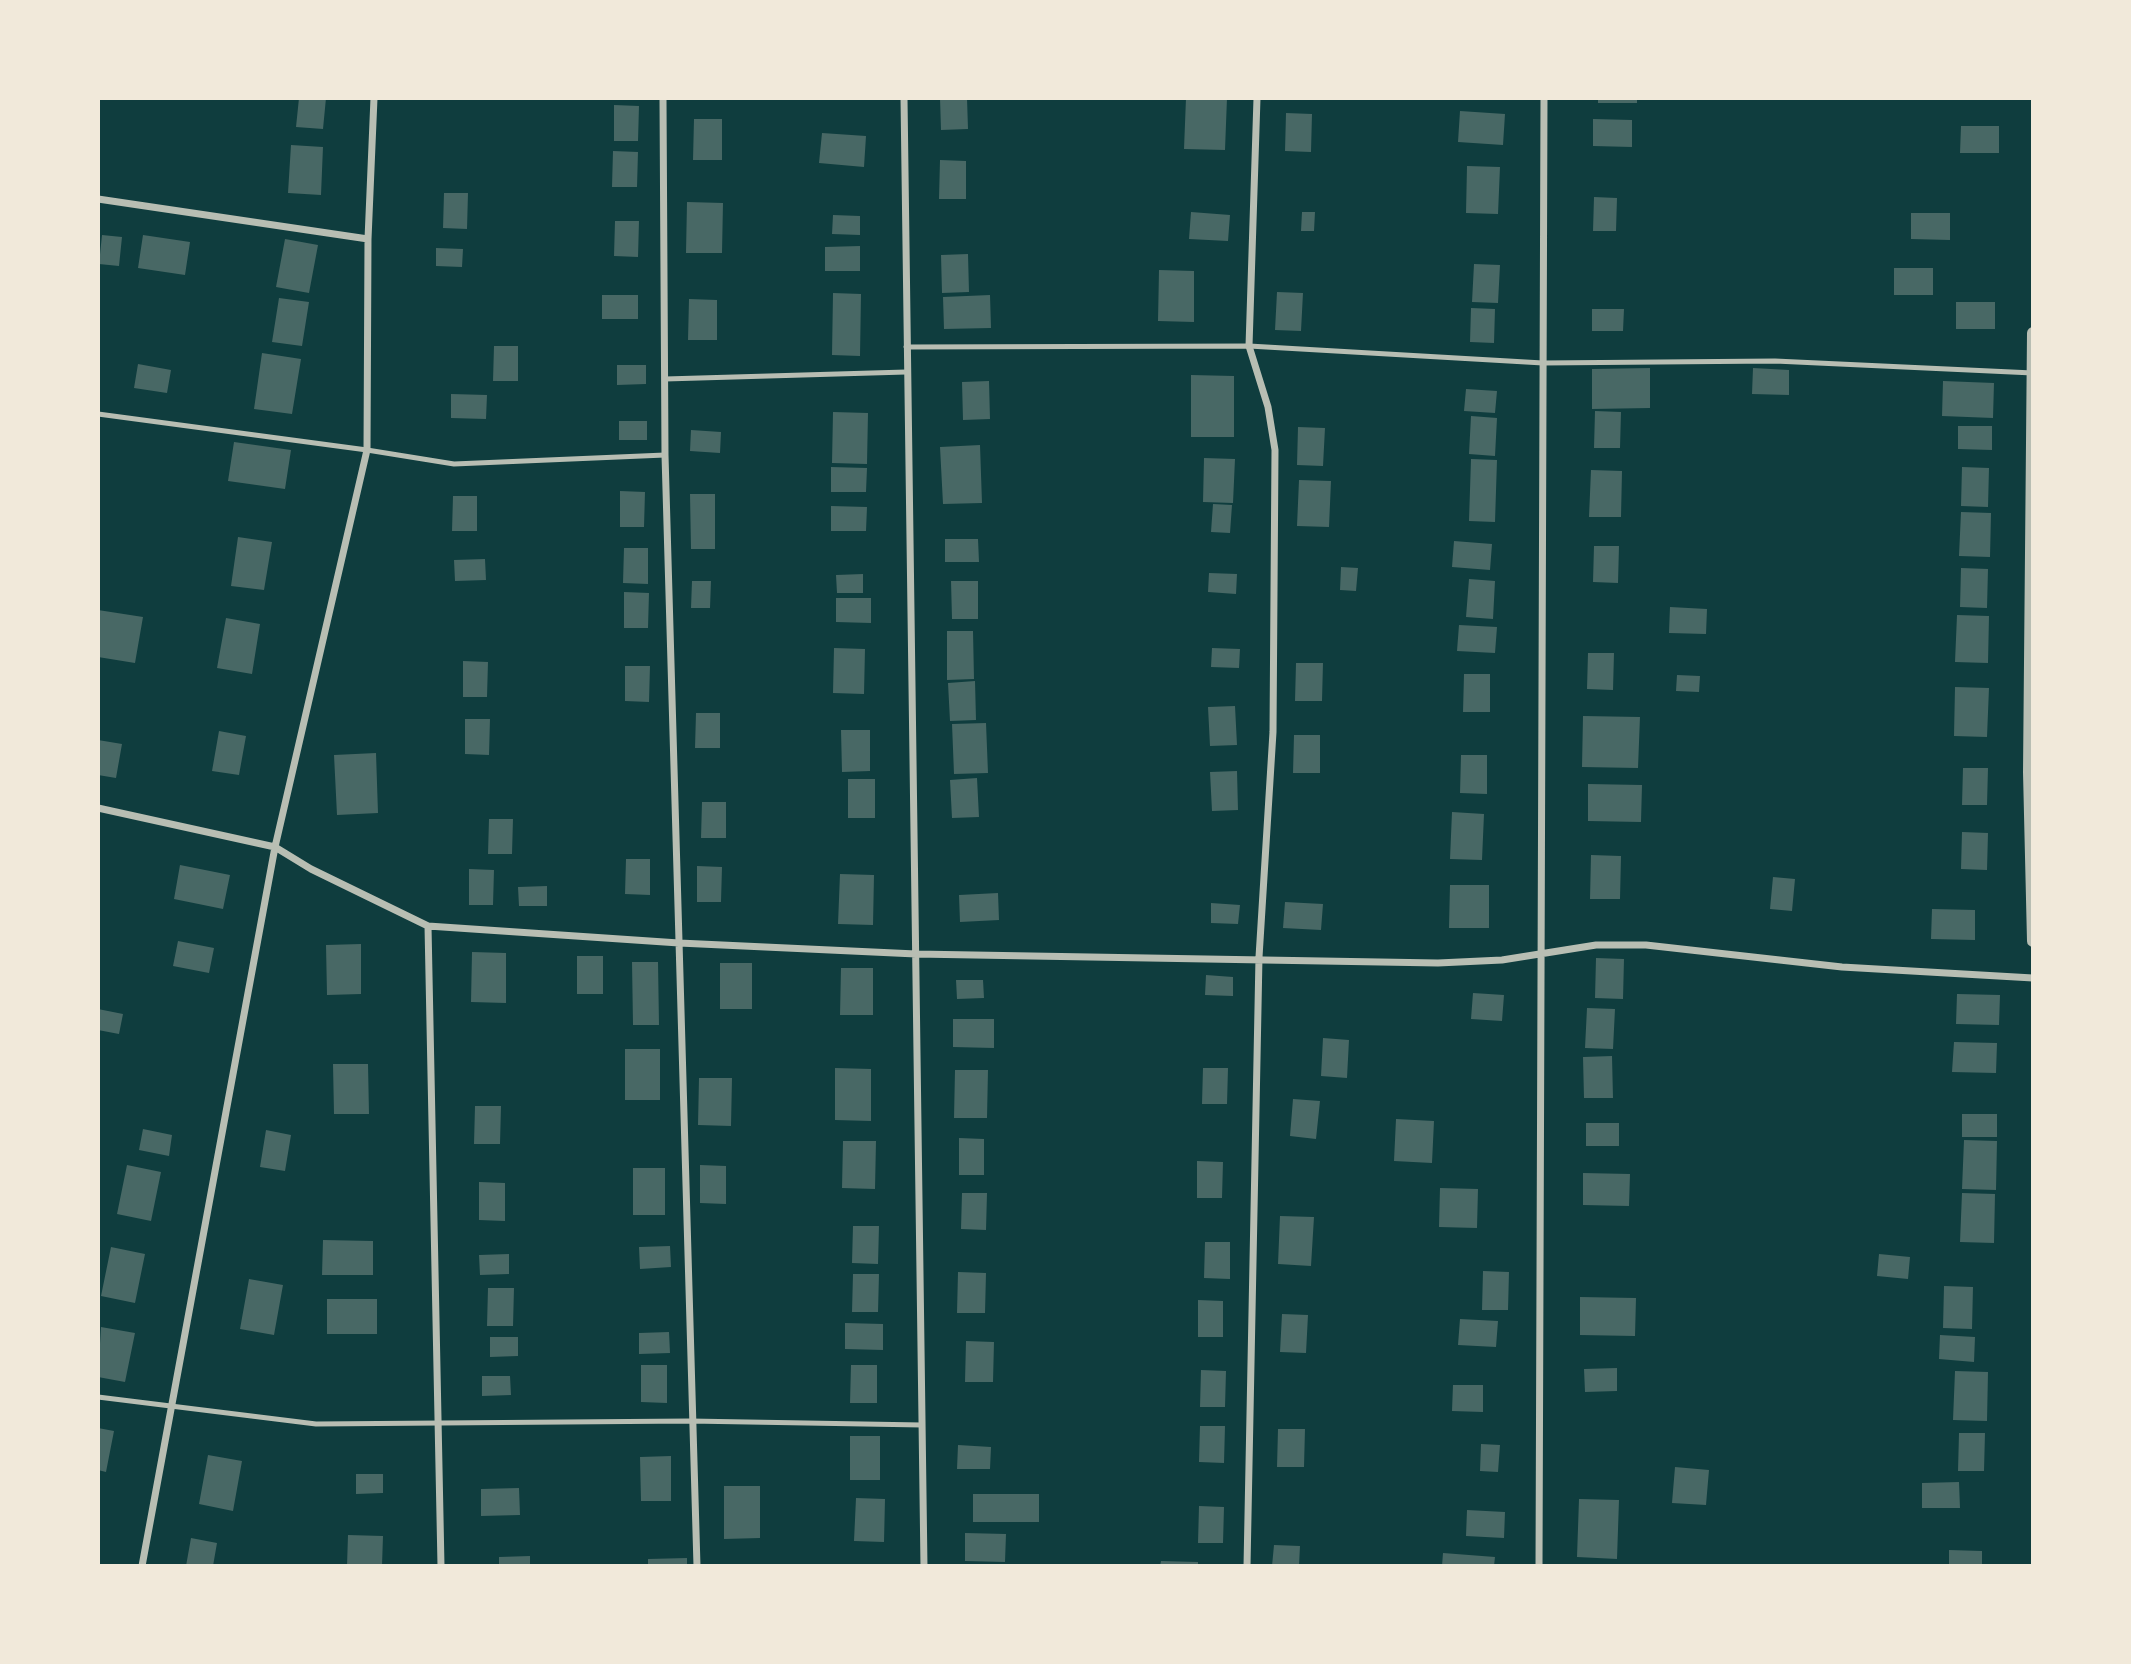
<!DOCTYPE html>
<style>
body{margin:0}
#map{position:relative;width:2131px;height:1664px;overflow:hidden;background:#0f3d3e;font-family:Commissioner,sans-serif}
canvas{display:block}
.frame{position:absolute;inset:0;border:100px solid #f1e9da;pointer-events:none}
</style>
<div id="map">
<canvas width="2131" height="1664"></canvas>
<div class="frame"></div>
</div>
<script>
const g = document.querySelector('canvas').getContext('2d');
g.lineJoin = 'round';
function fillPath(path, color) {
  g.fillStyle = color;
  g.fill(path, 'evenodd');
}
function toPath(rows) {
  const path = new Path2D();
  for (const r of rows) {
    path.moveTo(r[0], r[1]);
    for (let i = 2; i < r.length; i += 2) path.lineTo(r[i], r[i + 1]);
  }
  return path;
}
function strokePath(path, color, width, dash) {
  g.strokeStyle = color;
  g.lineWidth = width;
  g.lineCap = dash ? 'butt' : 'round';
  g.setLineDash(dash || []);
  g.stroke(path);
}
const building = toPath([
 [299,98,326,98,323,129,296,127],
 [940,98,967,98,968,129,941,130],
 [1186,98,1227,98,1225,150,1184,149],
 [1598,98,1637,98,1637,103,1598,103],
 [614,105,639,106,638,141,614,141],
 [1460,111,1505,114,1503,145,1458,142],
 [1286,113,1312,114,1311,152,1285,151],
 [694,119,722,119,722,160,693,160],
 [1593,119,1632,120,1632,147,1593,146],
 [1961,126,1999,126,1999,153,1960,153],
 [822,133,866,136,864,167,819,163],
 [291,145,323,147,321,195,288,193],
 [613,151,638,152,637,187,612,187],
 [940,160,966,161,966,199,939,199],
 [1467,166,1500,167,1498,214,1466,213],
 [444,193,468,193,467,229,443,228],
 [1594,197,1617,198,1616,231,1593,231],
 [687,202,723,203,722,253,686,253],
 [1191,212,1230,215,1228,241,1189,239],
 [1302,212,1315,212,1314,231,1301,231],
 [1911,213,1950,213,1950,240,1911,239],
 [833,215,860,216,860,235,832,234],
 [615,221,639,221,638,257,614,256],
 [102,235,122,237,119,266,99,264],
 [143,235,190,242,185,275,138,268],
 [285,239,318,245,309,293,276,287],
 [860,246,860,271,825,271,825,247],
 [436,248,463,249,462,267,436,266],
 [968,254,969,292,942,293,941,255],
 [1474,264,1500,265,1498,303,1472,302],
 [1894,268,1933,268,1933,295,1894,295],
 [1159,270,1194,271,1194,322,1158,321],
 [1277,292,1303,293,1301,331,1275,330],
 [833,293,861,294,860,356,832,355],
 [602,295,638,295,638,319,602,319],
 [990,295,991,328,944,329,943,297],
 [279,298,309,302,302,346,272,342],
 [689,299,717,300,717,340,688,340],
 [1956,302,1995,302,1995,329,1956,329],
 [1471,308,1495,309,1494,343,1470,342],
 [1592,309,1624,309,1623,331,1592,331],
 [494,346,518,346,518,381,493,381],
 [262,353,301,359,292,414,254,409],
 [138,364,171,370,167,393,134,388],
 [617,365,646,365,646,384,617,385],
 [1650,368,1650,408,1592,409,1592,369],
 [1753,368,1789,370,1789,395,1752,394],
 [1191,375,1234,376,1234,437,1191,437],
 [989,381,990,419,963,420,962,382],
 [1943,381,1994,383,1993,418,1942,416],
 [1466,389,1497,391,1495,413,1464,411],
 [451,394,487,395,486,419,451,418],
 [1595,411,1621,412,1620,448,1594,448],
 [833,412,868,413,867,464,832,463],
 [1471,416,1497,418,1495,456,1469,454],
 [619,421,647,421,647,440,619,440],
 [1958,426,1992,426,1992,450,1958,449],
 [1298,427,1325,428,1323,466,1297,465],
 [691,430,721,432,720,453,690,451],
 [234,442,291,450,285,489,228,481],
 [980,445,982,503,943,504,940,447],
 [1204,458,1235,459,1233,503,1203,502],
 [1471,459,1497,460,1495,522,1469,521],
 [831,467,867,468,866,492,831,492],
 [1962,467,1989,468,1988,507,1961,506],
 [1591,470,1622,471,1621,517,1589,517],
 [1299,480,1331,481,1329,527,1297,526],
 [620,491,645,492,644,527,620,527],
 [690,494,715,494,715,549,691,549],
 [453,496,477,496,477,531,452,531],
 [1213,504,1232,505,1230,533,1211,532],
 [831,506,867,507,866,531,831,531],
 [1961,512,1991,513,1990,557,1959,556],
 [238,537,272,542,264,590,231,586],
 [945,539,978,539,979,562,945,562],
 [1454,541,1492,544,1490,570,1452,567],
 [1594,546,1619,546,1618,583,1593,582],
 [624,548,648,548,648,584,623,583],
 [485,559,486,580,455,581,454,560],
 [1341,567,1358,568,1356,591,1340,590],
 [1961,568,1988,569,1987,608,1960,607],
 [1209,573,1237,574,1236,594,1208,592],
 [863,574,863,593,837,593,836,575],
 [1469,579,1495,581,1493,619,1466,617],
 [692,581,711,581,710,608,691,608],
 [951,581,978,581,978,619,952,619],
 [624,592,649,593,648,628,624,628],
 [836,598,871,598,871,623,836,622],
 [1670,607,1707,609,1706,634,1669,633],
 [98,610,143,617,135,663,98,657],
 [1957,615,1989,616,1988,663,1955,662],
 [226,618,260,624,252,674,217,668],
 [1459,625,1497,627,1495,653,1457,651],
 [947,631,973,631,974,679,947,680],
 [834,648,865,649,864,694,833,693],
 [1212,648,1240,649,1239,668,1211,667],
 [1588,653,1614,653,1613,690,1587,689],
 [463,661,488,662,487,697,463,697],
 [1296,663,1323,663,1322,701,1295,701],
 [625,666,650,666,649,702,625,701],
 [1464,674,1490,674,1490,712,1463,712],
 [1677,675,1700,676,1699,692,1676,691],
 [975,681,976,720,950,721,948,683],
 [1955,687,1989,688,1987,737,1954,736],
 [1235,706,1237,745,1210,746,1208,707],
 [696,713,720,713,720,748,695,748],
 [1583,716,1640,717,1638,768,1582,767],
 [465,719,490,719,489,755,465,754],
 [986,723,988,773,954,774,952,724],
 [841,730,870,730,870,771,842,772],
 [219,731,246,736,239,775,212,771],
 [1294,735,1320,735,1320,773,1293,773],
 [98,740,122,744,116,778,98,775],
 [376,753,378,813,337,815,334,755],
 [1461,755,1487,755,1487,794,1460,793],
 [1963,768,1988,768,1987,805,1962,805],
 [1237,771,1238,810,1212,811,1210,772],
 [977,778,979,817,952,818,950,780],
 [848,779,875,779,875,818,848,818],
 [1588,784,1642,785,1641,822,1588,821],
 [702,802,726,802,726,838,701,838],
 [1452,812,1484,814,1482,860,1450,859],
 [489,819,513,819,512,854,488,854],
 [1962,832,1988,833,1987,870,1961,869],
 [1591,855,1621,856,1620,899,1590,899],
 [626,859,650,859,650,895,625,894],
 [180,865,230,875,223,909,174,899],
 [697,866,722,867,721,902,697,902],
 [469,869,494,870,493,905,469,905],
 [840,874,874,875,873,925,838,924],
 [1773,877,1795,879,1792,911,1770,909],
 [1450,885,1489,885,1489,928,1449,928],
 [547,886,547,906,519,906,518,887],
 [998,893,999,920,960,922,959,895],
 [1285,902,1323,904,1321,930,1283,928],
 [1211,903,1240,905,1238,924,1211,923],
 [1932,909,1975,910,1975,940,1931,939],
 [178,941,214,948,209,973,173,966],
 [361,944,361,994,327,995,326,945],
 [472,952,506,953,506,1003,471,1002],
 [577,956,603,956,603,994,577,994],
 [1596,958,1624,959,1623,999,1595,998],
 [632,962,658,962,659,1025,633,1025],
 [720,963,752,963,752,1009,720,1009],
 [841,968,873,968,873,1015,840,1015],
 [1206,975,1233,977,1233,996,1205,995],
 [956,980,983,980,984,998,957,999],
 [1473,993,1504,995,1502,1021,1471,1019],
 [1957,994,2000,995,1999,1025,1956,1024],
 [1587,1008,1615,1009,1613,1049,1585,1048],
 [98,1009,123,1014,119,1034,98,1030],
 [953,1019,994,1019,994,1048,953,1047],
 [1323,1038,1349,1040,1347,1078,1321,1076],
 [1954,1042,1997,1043,1996,1073,1952,1072],
 [625,1049,660,1049,660,1100,625,1100],
 [1612,1056,1613,1098,1584,1098,1583,1057],
 [333,1064,368,1064,369,1114,334,1114],
 [835,1068,871,1069,871,1121,835,1120],
 [1203,1068,1228,1068,1227,1104,1202,1104],
 [955,1070,988,1070,987,1118,954,1118],
 [699,1078,732,1078,731,1126,698,1125],
 [1293,1099,1320,1101,1316,1139,1290,1136],
 [475,1106,501,1106,500,1144,474,1144],
 [1962,1114,1997,1114,1997,1137,1962,1137],
 [1396,1119,1434,1121,1432,1163,1394,1161],
 [1586,1123,1619,1123,1619,1146,1586,1146],
 [143,1129,172,1135,169,1156,139,1150],
 [266,1130,291,1135,285,1171,260,1167],
 [959,1138,984,1139,984,1175,959,1175],
 [1964,1140,1997,1141,1996,1190,1962,1189],
 [843,1141,876,1141,875,1189,842,1188],
 [1197,1161,1223,1162,1222,1198,1197,1198],
 [127,1165,161,1172,151,1221,117,1214],
 [700,1165,726,1166,726,1204,700,1203],
 [633,1168,665,1168,665,1215,633,1215],
 [1583,1173,1630,1174,1629,1206,1583,1205],
 [479,1182,505,1183,505,1221,479,1220],
 [1440,1188,1478,1189,1477,1228,1439,1227],
 [962,1193,987,1193,986,1230,961,1229],
 [1962,1193,1995,1194,1994,1243,1960,1242],
 [1280,1216,1314,1217,1311,1266,1278,1264],
 [853,1226,879,1226,878,1264,852,1263],
 [323,1240,373,1241,373,1275,322,1275],
 [1205,1242,1230,1242,1230,1279,1204,1278],
 [670,1246,671,1267,640,1269,639,1247],
 [111,1247,145,1254,135,1303,101,1296],
 [509,1254,509,1274,480,1275,479,1255],
 [1879,1254,1910,1257,1908,1279,1877,1276],
 [1483,1271,1509,1272,1508,1310,1482,1310],
 [958,1272,986,1273,985,1313,957,1313],
 [853,1274,879,1274,878,1312,852,1312],
 [249,1279,283,1285,274,1335,240,1329],
 [1944,1286,1973,1287,1972,1329,1943,1328],
 [488,1288,514,1288,513,1326,487,1326],
 [1580,1297,1636,1298,1635,1336,1580,1335],
 [327,1299,377,1299,377,1334,327,1334],
 [1198,1300,1223,1301,1223,1337,1198,1337],
 [1282,1314,1308,1315,1306,1353,1280,1352],
 [1460,1319,1498,1321,1496,1347,1458,1345],
 [845,1323,883,1324,883,1350,845,1349],
 [101,1327,135,1333,125,1382,98,1377],
 [669,1332,670,1353,639,1354,639,1333],
 [1940,1335,1975,1337,1974,1362,1939,1359],
 [490,1337,518,1337,518,1356,490,1357],
 [966,1341,994,1342,993,1382,965,1382],
 [641,1365,667,1365,667,1403,641,1402],
 [851,1365,877,1365,877,1403,850,1403],
 [1617,1368,1617,1391,1585,1392,1584,1369],
 [1201,1370,1226,1371,1225,1407,1200,1407],
 [1955,1371,1988,1372,1987,1421,1953,1420],
 [482,1376,510,1376,511,1395,482,1396],
 [1453,1385,1483,1385,1483,1412,1452,1411],
 [1200,1426,1225,1426,1224,1463,1199,1462],
 [98,1428,114,1431,106,1472,98,1470],
 [1278,1429,1305,1429,1304,1467,1277,1467],
 [1959,1433,1985,1433,1984,1471,1958,1471],
 [850,1436,880,1436,880,1480,850,1480],
 [1481,1444,1500,1445,1498,1472,1480,1471],
 [958,1445,991,1447,990,1469,957,1469],
 [208,1455,242,1461,233,1511,199,1504],
 [671,1456,671,1501,641,1501,640,1457],
 [1675,1467,1709,1470,1706,1505,1672,1503],
 [356,1474,383,1474,383,1493,356,1494],
 [1959,1482,1960,1508,1922,1508,1922,1483],
 [724,1486,760,1486,760,1538,724,1539],
 [519,1488,520,1515,481,1516,481,1489],
 [973,1494,1039,1494,1039,1522,973,1522],
 [856,1498,885,1499,884,1542,854,1541],
 [1579,1499,1619,1500,1617,1559,1577,1557],
 [1199,1506,1224,1507,1223,1543,1198,1543],
 [1467,1510,1505,1512,1504,1538,1466,1536],
 [965,1533,1006,1534,1005,1562,965,1561],
 [348,1535,383,1536,382,1566,347,1566],
 [191,1538,217,1543,213,1566,186,1566],
 [1274,1545,1300,1546,1299,1566,1272,1566],
 [1949,1550,1982,1551,1982,1566,1949,1566],
 [1443,1553,1495,1557,1494,1566,1442,1566],
 [530,1556,530,1566,499,1566,499,1557],
 [687,1558,687,1566,648,1566,648,1559],
 [1161,1561,1198,1562,1198,1566,1160,1566]
]);
const service = toPath([
 [906,347,1249,346,1543,363,1775,361,2033,373],
 [665,379,906,372],
 [98,414,367,450,454,464,665,455],
 [98,1397,316,1424,690,1421,922,1425]
]);
const minor = toPath([
 [663,98,665,455,697,1566],
 [904,98,924,1566],
 [98,199,368,239],
 [98,808,275,847,311,869,428,926,679,943,916,954,1438,963,1502,960,1596,945,1646,945,1842,967,2033,978],
 [428,926,441,1566],
 [142,1566,275,847,367,450,368,239,374,98],
 [1247,1566,1259,957,1273,732,1275,450,1268,407,1249,346,1257,98],
 [1539,1566,1544,98]
]);
const tertiary = toPath([
 [2033,333,2029,772,2033,941]
]);
fillPath(building, '#486865');
strokePath(service, '#b8beb3', 5);
strokePath(minor, '#b8beb3', 7);
strokePath(tertiary, '#b8beb3', 12);
</script>
